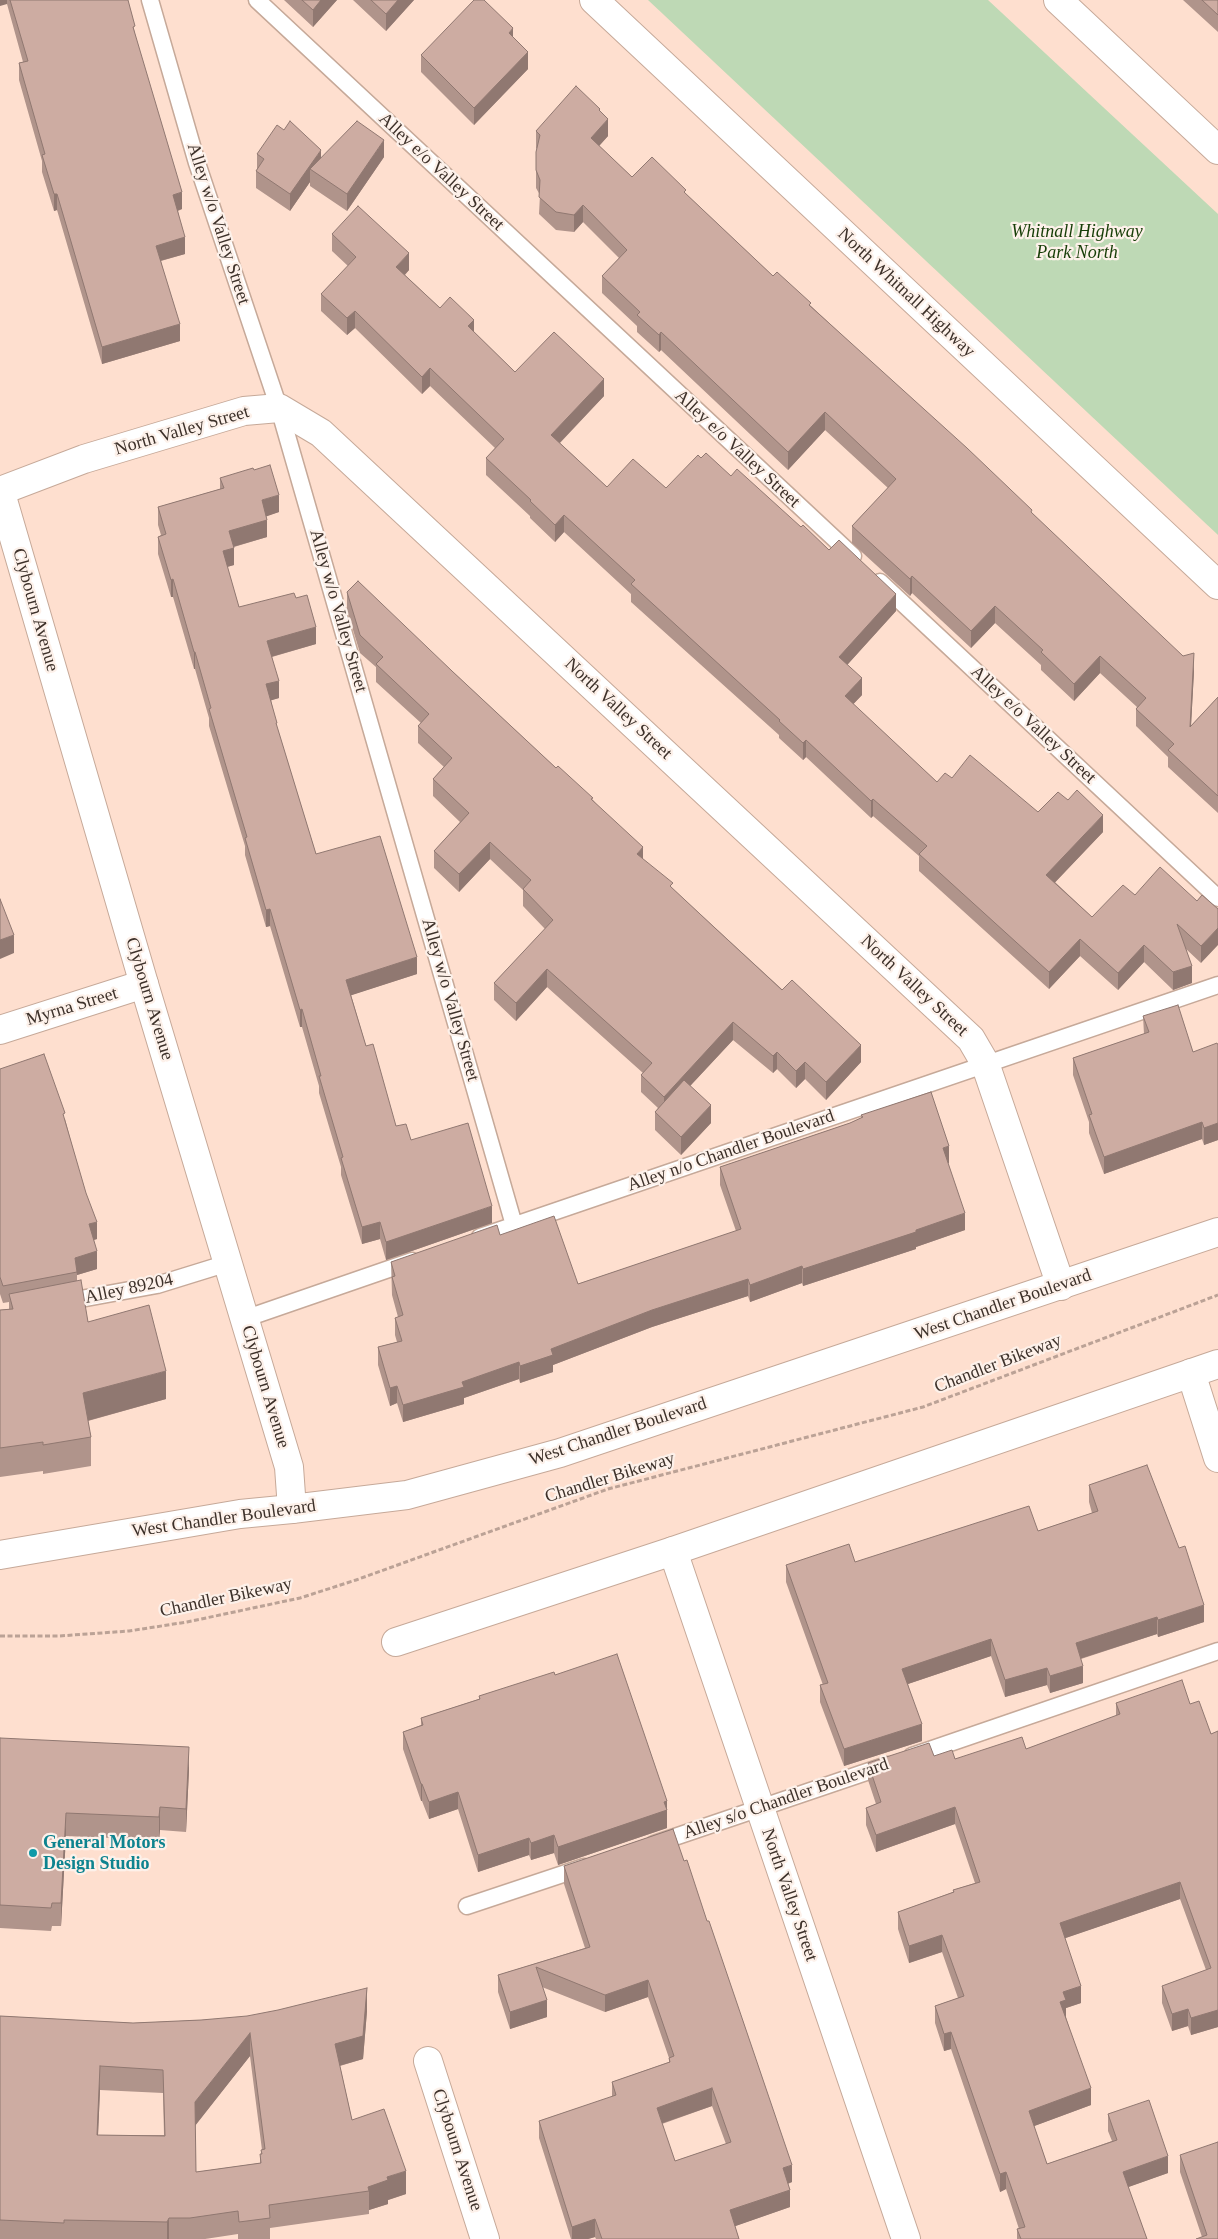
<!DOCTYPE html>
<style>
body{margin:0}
canvas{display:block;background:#fedfcf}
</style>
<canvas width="1218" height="2239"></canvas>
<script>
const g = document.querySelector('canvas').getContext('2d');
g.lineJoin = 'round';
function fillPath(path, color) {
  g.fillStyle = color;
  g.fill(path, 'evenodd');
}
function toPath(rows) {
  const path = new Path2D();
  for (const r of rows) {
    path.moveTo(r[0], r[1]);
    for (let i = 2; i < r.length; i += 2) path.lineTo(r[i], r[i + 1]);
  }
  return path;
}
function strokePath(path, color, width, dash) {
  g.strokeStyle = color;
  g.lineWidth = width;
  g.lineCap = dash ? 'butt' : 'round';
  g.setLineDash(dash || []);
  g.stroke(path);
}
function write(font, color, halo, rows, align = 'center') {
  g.font = font + ' Georgia,serif';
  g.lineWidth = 4.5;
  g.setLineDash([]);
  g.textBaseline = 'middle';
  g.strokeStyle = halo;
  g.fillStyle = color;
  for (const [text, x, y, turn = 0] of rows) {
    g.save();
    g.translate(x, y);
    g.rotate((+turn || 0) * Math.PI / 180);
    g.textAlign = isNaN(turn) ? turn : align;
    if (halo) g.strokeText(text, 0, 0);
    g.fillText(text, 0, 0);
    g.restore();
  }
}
const green = toPath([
 [648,0,988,0,1218,214,1218,535]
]);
const path = toPath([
 [0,1636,59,1636,129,1631,187,1622,300,1598,356,1580,608,1489,923,1407,1218,1295]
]);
const service = toPath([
 [150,0,197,163,279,408,514,1225],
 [257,0,853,556],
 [880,582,1218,898],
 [480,1237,1218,985],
 [64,1302,157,1285,228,1263],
 [244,1319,412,1261],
 [912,1756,1218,1651],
 [654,1844,887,1765],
 [467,1906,584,1867]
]);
const minor = toPath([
 [594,0,1218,585],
 [1058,0,1218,150],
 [0,491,84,459,244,411,279,408,321,433,971,1039,985,1063,1061,1286],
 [0,1030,144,984],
 [1191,1373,1218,1458],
 [673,1551,906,2239],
 [428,2061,485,2239]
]);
const tertiary = toPath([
 [0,1555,240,1514,292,1509]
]);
const secondary = toPath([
 [0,490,144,984,289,1467,292,1509,407,1495,560,1453,1218,1232],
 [396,1642,673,1551,1218,1364]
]);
const wall = toPath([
 [0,0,128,0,135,34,182,209,178,211,185,254,161,261,180,341,102,364,57,210,54,211,42,172,42,161,19,80,19,63,23,62,7,4],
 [284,0,337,0,313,27],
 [353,0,414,0,386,31],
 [1183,0,1218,0,1218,32],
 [513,37,528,69,474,125,421,72,421,55],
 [600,112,608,136,599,146,632,177,686,194,773,276,811,306,1032,513,1194,671,1191,726,1218,697,1218,813,1168,767,1168,757,1136,726,1136,709,1137,707,1100,673,1074,701,1041,670,1041,665,995,623,971,648,912,593,910,596,852,543,852,526,888,488,825,430,788,470,661,350,659,352,637,332,637,326,602,293,602,276,619,258,583,222,574,232,556,230,539,214,540,195,536,188,536,152,537,149,536,148,536,131],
 [257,154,321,158,384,157,347,211,310,186,310,182,290,211,256,188,256,171,257,169],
 [332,234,409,270,405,275,440,308,474,332,515,372,604,396,560,443,607,487,666,488,701,458,731,476,801,527,829,550,896,611,847,665,862,695,853,704,937,782,952,778,1038,812,1103,832,1055,882,1092,917,1135,895,1197,901,1202,895,1201,963,1186,949,1192,983,1173,990,1144,962,1118,990,1080,956,1049,989,919,871,919,856,873,816,871,818,806,757,803,760,779,738,779,735,631,602,631,594,564,532,555,542,530,518,530,516,486,475,486,458,495,448,430,386,422,394,355,328,347,335,321,311,321,294,348,266,332,251],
 [220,478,279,512,266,516,267,537,234,547,234,565,227,567,239,607,296,598,316,644,272,657,279,698,271,700,277,728,316,854,417,974,351,995,366,1046,396,1126,411,1140,492,1223,386,1260,380,1239,362,1244,341,1175,341,1167,319,1093,319,1086,302,1027,300,1027,270,926,266,927,245,855,245,846,209,726,209,718,195,669,194,669,173,597,171,597,158,554,158,537,161,535,158,525,158,507,220,489],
 [347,592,452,671,556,768,593,800,643,859,673,889,861,1062,826,1100,805,1079,796,1088,777,1069,773,1073,733,1040,690,1086,711,1123,681,1155,655,1130,655,1112,658,1108,641,1092,641,1075,643,1073,547,987,516,1021,494,1000,494,983,545,929,523,906,523,890,490,859,459,892,434,868,434,851,460,822,433,796,433,779,444,767,418,743,418,726,421,723,376,682,376,667,360,653,347,610],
 [1143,1016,1193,1052,1218,1045,1218,1140,1204,1145,1202,1139,1104,1174,1089,1133,1089,1122,1073,1075,1073,1058,1144,1034],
 [0,1069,65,1119,97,1239,94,1240,97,1269,77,1275,77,1281,88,1322,166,1399,88,1421,91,1437,91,1466,43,1474,43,1471,0,1477,0,1310,9,1309,9,1302,3,1303,0,1294],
 [861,1115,949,1163,948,1163,965,1230,916,1247,916,1249,803,1286,802,1283,750,1302,748,1296,652,1327,553,1365,553,1372,520,1383,519,1379,464,1398,464,1404,403,1422,397,1403,390,1406,378,1365,378,1347,397,1342,395,1335,395,1318,398,1317,392,1295,391,1262,500,1235,578,1284,736,1231,720,1185,720,1167,850,1123,861,1118],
 [1089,1485,1204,1622,1158,1637,1157,1634,1081,1659,1083,1683,1050,1693,1047,1685,1005,1697,991,1656,908,1684,922,1741,844,1766,820,1702,820,1685,823,1685,786,1582,786,1565,855,1562,1038,1531,1092,1513,1089,1502],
 [555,1675,667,1801,667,1828,558,1865,554,1853,531,1860,529,1855,478,1872,458,1809,429,1819,422,1801,421,1801,403,1749,403,1732,421,1725,421,1718,479,1699,479,1696],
 [1116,1703,1190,1704,1211,1734,1218,1731,1218,2027,1191,2035,1188,2026,1172,2031,1162,2003,1162,1986,1206,1970,1180,1899,1065,1938,1081,2003,1066,2008,1066,2017,1091,2105,1034,2126,1047,2164,1112,2141,1108,2131,1108,2114,1168,2173,1128,2187,1147,2239,1017,2239,1017,2229,1019,2229,1006,2189,1000,2192,951,2049,944,2051,935,2023,935,2006,958,1998,942,1952,909,1963,898,1929,898,1912,953,1892,953,1890,975,1883,955,1824,876,1852,866,1825,866,1808,876,1804,868,1780,868,1763,934,1756,955,1759,1026,1749,1116,1716],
 [0,1738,189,1770,186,1832,160,1830,159,1840,66,1836,61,1926,52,1926,51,1931,0,1928],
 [673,1829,792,2182,788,2184,790,2207,735,2226,739,2239,596,2239,595,2237,588,2239,571,2239,539,2138,539,2121,612,2097,612,2082,669,2062,669,2058,648,1997,605,2012,542,1987,547,2017,510,2029,498,1992,498,1975,585,1948,564,1884,564,1866],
 [712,2106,726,2144,675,2161,662,2124],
 [367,2011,363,2059,340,2066,352,2120,406,2194,388,2200,388,2204,369,2210,369,2214,270,2228,270,2239,238,2239,238,2234,205,2239,0,2239,0,2016,133,2023,201,2020],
 [250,2056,262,2150,261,2154,260,2154,260,2163,196,2172,195,2125],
 [100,2090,163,2093,164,2135,98,2135],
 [1180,2155,1218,2239,1202,2237,1180,2172]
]);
const shadedWall = toPath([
 [0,0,7,0,7,4,0,6],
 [321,0,337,0,313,27,313,10],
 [398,0,414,0,386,31,386,14],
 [513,28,513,45,509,33],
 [528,52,528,69,474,125,474,108],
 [608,119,608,136,591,155,591,138],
 [384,140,384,157,347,211,347,194],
 [321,150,321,168,310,169,310,182,290,211,290,194],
 [182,192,182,209,173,212,173,195],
 [54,194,57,194,57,210,54,211],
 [583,205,583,222,574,232,574,215],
 [185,237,185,254,156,262,156,246],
 [409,253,409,270,396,284,396,267],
 [355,311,355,328,347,335,347,318],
 [474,320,474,337,468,326],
 [180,324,180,341,102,364,102,347],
 [661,332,661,350,659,352,659,335],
 [430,368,430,386,422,394,422,377],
 [604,379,604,396,551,452,551,435],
 [825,412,825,430,788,470,788,452],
 [279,495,279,512,262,518,262,500],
 [564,515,564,532,555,542,555,525],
 [267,520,267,537,229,548,229,531],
 [234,548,234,565,223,568,223,551],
 [912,576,912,593,910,596,910,579],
 [173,579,173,597,171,597,171,580],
 [896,594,896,611,839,674,839,657],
 [995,606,995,623,971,648,971,631],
 [316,627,316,644,267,658,267,641],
 [194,652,195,652,195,669,194,669],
 [1194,653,1194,671,1190,744,1190,727],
 [1100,656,1100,673,1074,701,1074,684],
 [862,678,862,695,845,713,845,696],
 [279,681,279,698,266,702,266,684],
 [806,740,806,757,803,760,803,743],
 [873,799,873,816,871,818,871,801],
 [1103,815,1103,832,1046,892,1046,875],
 [490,842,490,859,459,892,459,874],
 [643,847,643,864,637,854],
 [270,909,270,926,266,927,266,910],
 [1218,928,1218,945,1201,963,1201,946],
 [14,935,14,953,0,959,0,940],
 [1080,939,1080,956,1049,989,1049,972],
 [1144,945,1144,962,1118,990,1118,973],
 [417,957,417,974,346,997,346,980],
 [1192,966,1192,983,1173,990,1173,972],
 [547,969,547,987,516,1021,516,1003],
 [302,1009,302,1027,300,1027,300,1010],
 [733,1022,733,1040,664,1114,664,1097],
 [861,1045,861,1062,826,1100,826,1082],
 [777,1052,777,1069,773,1073,773,1056],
 [805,1062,805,1079,796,1088,796,1071],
 [711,1105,711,1123,681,1155,681,1137],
 [1202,1122,1202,1139,1104,1174,1104,1157],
 [1218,1123,1218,1140,1204,1145,1204,1128],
 [949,1146,949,1163,943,1165,943,1148],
 [492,1206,492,1223,386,1260,386,1242],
 [965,1213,965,1230,916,1247,916,1249,803,1286,803,1269],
 [97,1222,97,1239,89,1241,89,1224],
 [380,1222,380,1239,362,1244,362,1227],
 [97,1251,97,1269,77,1275,75,1258],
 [802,1266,802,1283,750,1302,750,1285],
 [748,1279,748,1296,652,1327,553,1365,553,1372,520,1383,520,1366,551,1349,652,1310],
 [519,1362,519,1379,464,1398,464,1404,403,1422,403,1405,462,1382],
 [166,1371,166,1399,83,1422,83,1393],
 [397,1386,397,1403,390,1406,390,1388],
 [1204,1605,1204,1622,1158,1637,1158,1620],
 [1157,1617,1157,1634,1076,1660,1076,1643],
 [991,1639,991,1656,902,1686,902,1669],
 [1083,1666,1083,1683,1050,1693,1050,1676],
 [1047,1668,1047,1685,1005,1697,1005,1680],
 [922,1724,922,1741,844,1766,844,1749],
 [189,1747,189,1770,186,1832,186,1809],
 [421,1784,422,1784,422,1801,421,1801],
 [458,1792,458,1809,429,1819,429,1802],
 [667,1801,667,1828,558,1865,558,1847],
 [160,1807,160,1830,159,1840,159,1817],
 [955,1807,955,1824,876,1852,876,1835],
 [66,1813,66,1836,61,1926,61,1903],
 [554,1835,554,1853,531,1860,531,1843],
 [529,1838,529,1855,478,1872,478,1855],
 [1180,1882,1180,1899,1060,1940,1060,1923],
 [942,1935,942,1952,909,1963,909,1946],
 [648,1980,648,1997,605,2012,605,1995],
 [1081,1986,1081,2003,1066,2008,1066,2017,1060,2019,1060,2002,1063,1992],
 [367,1988,367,2011,363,2059,335,2067,335,2044],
 [547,2000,547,2017,510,2029,510,2012],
 [1188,2009,1188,2026,1172,2031,1172,2014],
 [1218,2010,1218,2027,1191,2035,1191,2018],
 [951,2032,951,2049,944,2051,944,2034],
 [250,2033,250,2056,195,2126,195,2102],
 [100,2066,100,2090,97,2158,97,2135],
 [712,2088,712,2106,657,2125,657,2108],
 [1091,2088,1091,2105,1029,2128,1029,2111],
 [1168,2156,1168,2173,1123,2189,1123,2172],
 [792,2165,792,2182,783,2185,783,2168],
 [406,2171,406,2194,388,2200,388,2204,369,2210,369,2191,368,2187,387,2177],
 [1006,2172,1006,2189,1000,2192,1000,2174],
 [790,2190,790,2207,730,2228,730,2210],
 [169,2218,169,2239,167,2239,167,2222],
 [595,2219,595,2237,588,2239,572,2239,572,2227]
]);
const building = toPath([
 [10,0,128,0,135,26,133,27,182,192,173,195,185,237,156,246,180,324,102,347,57,194,54,194,42,155,45,154,19,63,28,61,10,0],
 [302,0,321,0,313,10,302,0],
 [371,0,398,0,386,14,371,0],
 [474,0,484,0,513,28,509,33,528,52,474,108,421,55,474,0],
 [1202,0,1218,0,1218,15,1202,0],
 [576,86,600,109,599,110,608,119,591,138,632,177,652,157,686,190,684,192,773,276,777,272,811,303,809,305,967,448,1032,510,1031,512,1183,656,1194,653,1190,727,1218,697,1218,796,1168,750,1174,744,1136,709,1146,698,1100,656,1074,684,1041,652,1043,650,995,606,971,631,912,576,910,579,852,526,896,479,825,412,788,452,661,332,659,335,637,315,640,312,602,276,627,250,583,205,574,215,556,212,539,197,540,180,536,170,536,152,540,135,536,131,576,86],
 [290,121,321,150,290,194,256,171,264,159,257,154,277,125,284,130,290,121],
 [357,121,384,140,347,194,310,169,357,121],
 [358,206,409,253,396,267,440,308,450,297,474,320,468,326,515,372,554,332,604,379,551,435,607,487,633,459,666,488,698,455,701,458,706,453,731,476,737,469,801,527,803,525,829,550,839,540,896,594,839,657,862,678,845,696,937,782,945,773,952,778,970,755,1038,812,1058,792,1068,800,1077,790,1103,815,1046,875,1092,917,1123,885,1135,895,1160,867,1197,901,1202,895,1218,909,1218,928,1201,946,1177,924,1192,966,1173,972,1144,945,1118,973,1080,939,1049,972,919,854,927,846,873,799,871,801,806,740,803,743,779,721,780,720,631,584,635,580,564,515,555,525,530,501,531,500,486,458,504,439,430,368,422,377,355,311,347,318,321,294,356,257,332,234,358,206],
 [270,465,279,495,262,500,267,520,229,531,234,548,223,551,239,607,294,593,296,598,307,595,316,627,267,641,279,681,266,684,277,723,276,723,316,854,380,836,417,957,346,980,366,1046,373,1044,396,1126,406,1124,411,1140,468,1123,492,1206,386,1242,380,1222,362,1227,341,1158,343,1157,319,1076,321,1076,302,1009,300,1010,270,909,266,910,245,838,247,837,209,709,211,708,195,652,194,652,173,579,171,580,158,537,166,534,158,507,224,488,220,478,253,468,254,470,270,465],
 [358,581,452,671,556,768,558,766,593,798,591,799,643,847,637,854,673,883,670,886,715,928,782,990,792,980,861,1045,826,1082,805,1062,796,1071,777,1052,773,1056,733,1022,664,1097,641,1075,652,1063,547,969,516,1003,494,983,553,920,523,889,531,880,490,842,459,874,434,851,469,813,433,779,452,758,418,726,429,714,376,664,383,657,360,635,347,592,358,581],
 [0,899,14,935,0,940,0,899],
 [1178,1005,1193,1052,1217,1043,1218,1045,1218,1123,1204,1128,1202,1122,1104,1157,1089,1115,1092,1114,1073,1058,1149,1032,1143,1016,1178,1005],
 [44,1054,65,1113,63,1114,86,1193,97,1222,89,1224,97,1251,75,1258,77,1272,3,1286,0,1277,0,1069,44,1054],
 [684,1080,711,1105,681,1137,655,1112,684,1080],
 [931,1092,949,1146,943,1148,965,1213,916,1230,916,1232,803,1269,802,1266,750,1285,748,1279,652,1310,551,1349,553,1355,520,1366,519,1362,462,1382,464,1387,403,1405,397,1386,390,1388,378,1347,402,1341,395,1318,403,1315,392,1277,395,1276,391,1262,497,1225,500,1235,554,1216,578,1284,741,1229,720,1167,850,1123,863,1117,861,1115,931,1092],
 [81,1280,88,1322,149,1305,166,1371,83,1393,91,1437,43,1445,43,1442,0,1448,0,1310,13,1309,9,1294,81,1280],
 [1147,1465,1179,1548,1185,1546,1204,1605,1158,1620,1157,1617,1076,1643,1083,1666,1050,1676,1047,1668,1005,1680,991,1639,902,1669,922,1724,844,1749,820,1685,828,1683,786,1565,849,1544,855,1562,1029,1506,1038,1531,1098,1511,1089,1485,1147,1465],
 [617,1654,667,1801,664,1802,667,1810,558,1847,554,1835,531,1843,529,1838,478,1855,458,1792,429,1802,422,1784,421,1784,403,1732,423,1725,421,1718,480,1699,479,1696,554,1672,555,1675,617,1654],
 [1182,1680,1190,1704,1199,1701,1211,1734,1218,1731,1218,2010,1191,2018,1188,2009,1172,2014,1162,1986,1211,1968,1180,1882,1060,1923,1081,1986,1063,1992,1066,2000,1060,2002,1091,2088,1029,2111,1047,2164,1117,2140,1108,2114,1149,2100,1168,2156,1123,2172,1147,2239,1021,2239,1017,2229,1025,2227,1006,2172,1000,2174,951,2032,944,2034,935,2006,964,1996,942,1935,909,1946,898,1912,954,1892,953,1890,980,1882,955,1807,876,1835,866,1808,881,1802,868,1763,929,1743,934,1756,952,1750,955,1759,1022,1737,1026,1749,1120,1714,1116,1703,1182,1680],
 [0,1738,189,1747,186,1809,160,1807,159,1817,66,1813,61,1903,52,1903,51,1908,0,1905,0,1738],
 [673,1829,684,1861,687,1860,707,1921,709,1921,792,2165,783,2168,790,2190,730,2210,739,2239,602,2239,595,2219,572,2227,539,2121,616,2095,612,2082,670,2062,669,2058,674,2056,648,1980,605,1995,536,1967,547,2000,510,2012,498,1975,590,1947,564,1866,673,1829],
 [712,2088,731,2142,675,2161,657,2108,712,2088],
 [367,1988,363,2036,335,2044,352,2120,384,2109,406,2171,387,2177,388,2180,368,2187,369,2191,269,2205,270,2218,239,2222,238,2211,190,2218,169,2218,167,2222,64,2220,64,2223,0,2220,0,2016,133,2023,201,2020,247,2016,278,2010,367,1988],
 [250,2033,265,2149,261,2150,262,2154,260,2154,261,2163,196,2172,195,2102,250,2033],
 [100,2066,163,2070,165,2136,97,2135,100,2066],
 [1218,2142,1218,2239,1196,2239,1207,2235,1180,2155,1218,2142]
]);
const markers = [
 [33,1853,5,"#0f9aa8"]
];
const streetNames = [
 ["Alley e/o Valley Street",441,172,43],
 ["Alley w/o Valley Street",218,224,72],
 ["North Whitnall Highway",906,293,43],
 ["North Valley Street",182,431,-16],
 ["Alley e/o Valley Street",737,449,43],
 ["Clybourn Avenue",35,610,74],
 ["Alley w/o Valley Street",338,611,74],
 ["North Valley Street",618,709,43],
 ["Alley e/o Valley Street",1033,725,43],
 ["North Valley Street",914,986,43],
 ["Clybourn Avenue",149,999,73],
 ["Alley w/o Valley Street",450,1000,74],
 ["Myrna Street",72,1007,-17],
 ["Alley n/o Chandler Boulevard",731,1151,-19],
 ["Alley 89204",129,1289,-12],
 ["West Chandler Boulevard",1003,1305,-19],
 ["Chandler Bikeway",998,1364,-21],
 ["Clybourn Avenue",265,1387,73],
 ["West Chandler Boulevard",618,1432,-18],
 ["Chandler Bikeway",610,1478,-17],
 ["West Chandler Boulevard",224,1519,-8],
 ["Chandler Bikeway",226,1598,-12],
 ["Alley s/o Chandler Boulevard",786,1799,-19],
 ["North Valley Street",789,1895,71],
 ["Clybourn Avenue",457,2150,72]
];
const parkNames = [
 ["Whitnall Highway",1077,232],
 ["Park North",1077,253]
];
const cultureNames = [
 ["General Motors",43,1843],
 ["Design Studio",43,1864]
];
fillPath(green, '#bed9b5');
strokePath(service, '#c6a999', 19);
strokePath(minor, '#c6a999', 30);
strokePath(tertiary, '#c6a999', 30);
strokePath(secondary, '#c6a999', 30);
strokePath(path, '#bba296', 3, [5, 2.5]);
strokePath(service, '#fff', 16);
strokePath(minor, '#fff', 28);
strokePath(tertiary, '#fff', 28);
strokePath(secondary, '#fff', 28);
fillPath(wall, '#b0948b');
fillPath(shadedWall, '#907871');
fillPath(building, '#cdaca2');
strokePath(building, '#907871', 1);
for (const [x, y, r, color] of markers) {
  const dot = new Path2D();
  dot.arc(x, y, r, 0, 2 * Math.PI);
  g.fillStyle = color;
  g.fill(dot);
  strokePath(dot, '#fdf1ea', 2);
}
write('18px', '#3d312a', '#fdf1ea', streetNames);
write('italic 18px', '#173e07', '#fdf1ea', parkNames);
write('bold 18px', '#0d838f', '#fdf1ea', cultureNames, 'left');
</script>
